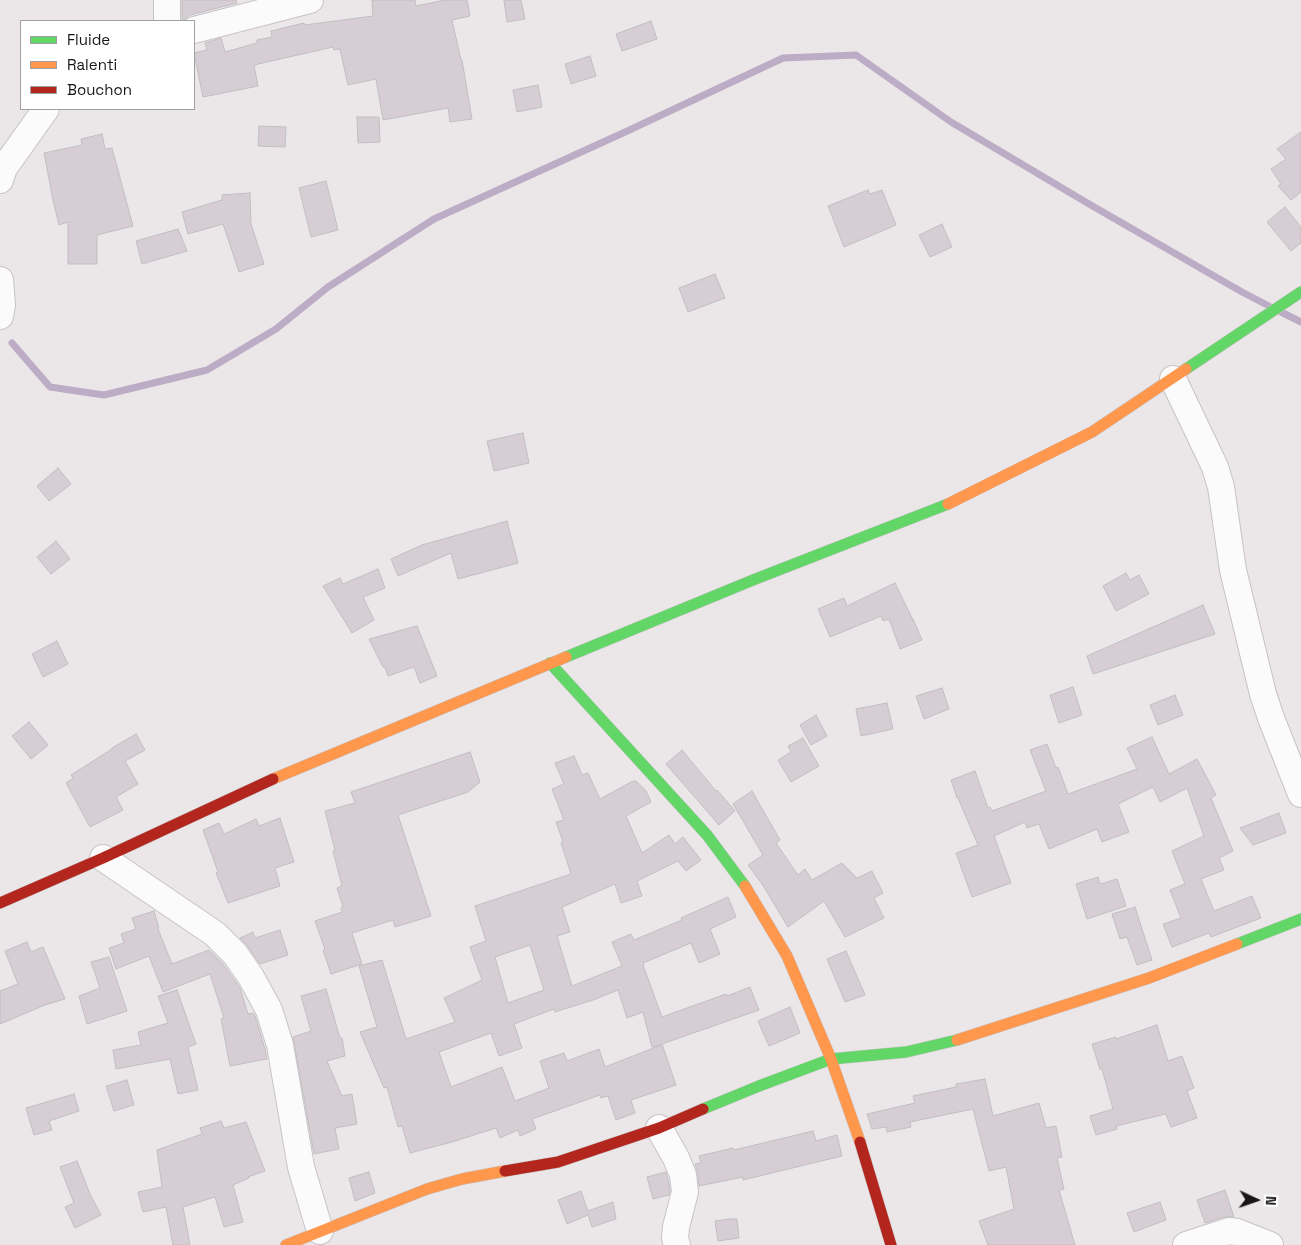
<!DOCTYPE html>
<style>
body{margin:0}
#map{position:relative;width:1301px;height:1245px;overflow:hidden;background:#ebe7e9;font-family:"Space Grotesk",sans-serif}
canvas{display:block}
.legend{position:absolute;left:20px;top:20px;width:175px;height:90px;box-sizing:border-box;background:#fff;border:1px solid #a2a1a2;margin:0;padding:6px 9px;list-style:none;font-size:15px;color:#171516}
.legend li{display:flex;align-items:center;gap:10px;height:25px}
.legend b{width:25px;border:1px solid #a2a1a2}
.north{position:absolute;left:1231px;top:1175px;width:50px;height:50px;-webkit-text-stroke:4px #fff;paint-order:stroke;rotate:93deg;font-size:14px;font-weight:700;line-height:20px;text-align:center;color:#171516}
.north::after{content:'';display:block;margin:auto;width:18px;height:22px;background:#171516;clip-path:polygon(50% 0,100% 100%,50% 72%,0 100%)}
</style>
<div id="map">
<canvas width="1301" height="1245"></canvas>
<ul class="legend">
<li><b style="height:6px;background:#63d668"></b>Fluide</li>
<li><b style="height:6px;background:#ff974d"></b>Ralenti</li>
<li><b style="height:6px;background:#b3261e"></b>Bouchon</li>
</ul>
<div class="north">N</div>
</div>
<script>
const g = document.querySelector('canvas').getContext('2d');
g.lineJoin = 'round';
function toPath(rows) {
  const path = new Path2D();
  for (const r of rows) {
    path.moveTo(r[0], r[1]);
    for (let i = 2; i < r.length; i += 2) path.lineTo(r[i], r[i + 1]);
  }
  return path;
}
function strokePath(path, color, width, dash) {
  g.strokeStyle = color;
  g.lineWidth = width;
  g.lineCap = dash ? 'butt' : 'round';
  g.setLineDash(dash || []);
  g.stroke(path);
}
function fillPath(path, color) {
  g.fillStyle = color;
  g.fill(path, 'evenodd');
}
const stream = toPath([
 [1281,312,1301,322],
 [12,343,50,387,104,395,207,370,276,329,328,287,434,219,623,133,783,58,856,55,951,122,1089,204,1242,292,1269,306]
]);
const building = toPath([
 [182,0,236,0,237,3,190,15,182,21,182,0],
 [372,0,415,0,416,6,445,0,467,0,470,16,452,20,461,60,462,60,472,119,450,122,448,108,383,120,376,79,348,85,340,49,334,50,333,47,254,65,258,86,203,97,194,53,207,50,205,43,221,38,225,52,257,43,257,40,272,37,271,31,304,23,305,25,373,16,372,0],
 [504,0,521,0,525,19,507,22,504,0],
 [651,21,657,39,622,51,616,34,651,21],
 [590,56,596,76,571,84,565,64,590,56],
 [538,85,542,107,517,112,513,90,538,85],
 [357,117,379,117,380,142,358,143,357,117],
 [259,126,286,127,285,147,258,146,259,126],
 [1301,132,1301,192,1291,200,1278,186,1281,184,1271,169,1286,159,1277,149,1301,132],
 [102,134,105,149,112,148,133,226,97,235,97,264,68,264,68,222,59,225,53,200,44,153,82,145,81,139,102,134],
 [326,181,338,230,311,237,299,188,326,181],
 [868,190,870,194,882,190,896,225,844,247,828,206,868,190],
 [250,193,251,224,264,264,239,272,223,224,188,234,182,212,222,200,222,195,250,193],
 [1285,207,1301,227,1301,243,1291,251,1267,222,1285,207],
 [942,224,952,247,930,257,919,235,942,224],
 [178,229,187,251,142,264,136,241,178,229],
 [715,274,725,298,688,312,679,288,715,274],
 [523,433,529,463,494,471,487,441,523,433],
 [58,468,71,484,49,501,37,486,58,468],
 [507,521,518,563,458,579,451,553,398,576,391,559,422,545,507,521],
 [56,541,70,559,51,574,37,557,56,541],
 [378,569,385,588,363,597,374,620,352,633,323,586,340,578,343,584,378,569],
 [1126,573,1130,580,1139,575,1149,594,1116,611,1103,586,1126,573],
 [895,583,913,620,913,619,922,640,900,649,889,619,883,621,881,616,830,637,818,609,844,598,847,606,895,583],
 [1203,605,1215,634,1093,674,1087,656,1203,605],
 [417,626,437,676,420,683,414,667,388,676,385,667,383,667,369,639,417,626],
 [57,641,68,664,43,677,32,654,57,641],
 [1073,687,1082,715,1059,723,1050,695,1073,687],
 [942,688,949,709,924,719,916,696,942,688],
 [1175,695,1183,715,1158,725,1150,705,1175,695],
 [887,703,893,729,861,736,856,709,887,703],
 [816,715,827,736,811,745,800,725,816,715],
 [29,722,48,745,31,759,12,736,29,722],
 [136,734,145,750,125,761,138,784,116,797,123,810,90,827,66,783,73,778,71,775,112,749,112,748,136,734],
 [1152,737,1169,774,1197,759,1216,795,1211,798,1233,851,1219,858,1224,870,1201,879,1214,911,1252,896,1261,918,1211,937,1209,933,1172,947,1163,924,1181,918,1170,890,1185,884,1172,851,1204,836,1187,788,1160,802,1153,787,1118,804,1129,832,1102,842,1097,829,1049,849,1039,824,1027,828,1025,822,994,836,1011,883,972,897,956,853,978,845,958,798,957,798,951,780,975,771,988,808,990,807,992,811,1046,791,1030,750,1047,744,1056,768,1058,767,1068,794,1137,769,1127,748,1152,737],
 [803,738,819,766,791,782,778,760,791,752,788,746,803,738],
 [682,750,716,791,717,790,735,811,719,825,666,764,682,750],
 [470,752,480,782,468,792,398,815,431,916,395,927,393,920,352,933,362,964,331,974,323,950,325,949,315,921,342,912,341,908,343,907,337,888,342,886,333,851,335,850,325,811,355,803,351,792,470,752],
 [574,756,582,775,588,773,600,799,633,781,636,781,646,791,651,802,626,816,642,853,669,835,675,844,683,837,701,860,686,871,678,861,637,881,642,896,621,903,615,884,562,907,570,932,557,936,572,986,622,966,612,942,631,934,634,940,682,920,681,918,728,897,736,917,710,929,720,954,699,963,691,943,643,963,644,965,643,965,662,1017,726,994,727,996,750,987,759,1010,662,1044,676,1085,631,1100,635,1113,616,1120,608,1096,601,1098,600,1095,532,1119,536,1129,520,1136,518,1130,500,1138,496,1128,452,1142,410,1153,402,1126,398,1127,387,1087,384,1088,360,1032,377,1027,359,966,382,960,406,1039,455,1022,444,998,482,980,470,947,486,941,475,906,571,874,561,843,563,842,556,822,564,820,552,789,564,784,555,763,574,756],
 [530,945,544,990,508,1003,495,957,530,945],
 [618,990,627,1018,643,1012,652,1047,661,1045,605,1067,599,1049,567,1061,564,1053,540,1061,549,1088,515,1101,502,1067,451,1087,439,1052,491,1033,499,1056,522,1048,514,1024,554,1009,555,1012,593,1000,618,990],
 [752,791,780,840,776,843,798,875,805,869,812,880,842,863,857,878,872,871,883,893,874,898,884,918,845,937,824,901,788,927,762,884,748,865,763,855,733,804,752,791],
 [1279,813,1286,833,1253,845,1240,828,1279,813],
 [280,818,294,862,275,868,280,886,228,903,216,873,218,872,203,830,219,823,224,834,256,819,259,826,280,818],
 [1098,877,1100,884,1117,879,1126,906,1087,919,1076,884,1098,877],
 [1135,907,1152,960,1137,965,1127,937,1120,939,1112,914,1135,907],
 [154,911,159,928,158,929,172,964,209,950,223,964,240,988,248,1014,253,1013,255,1016,265,1049,267,1059,230,1066,221,1019,224,1018,210,974,163,992,149,956,116,969,109,948,124,943,121,934,136,929,132,918,154,911],
 [280,930,288,955,260,964,247,945,240,938,253,932,255,938,280,930],
 [27,942,31,952,43,947,65,999,45,1005,0,1024,0,991,18,984,5,951,27,942],
 [846,951,865,995,845,1002,827,959,846,951],
 [109,957,127,1011,87,1024,79,996,100,988,91,962,109,957],
 [326,989,340,1038,342,1038,345,1056,327,1061,342,1096,352,1094,357,1124,335,1128,339,1149,314,1154,293,1037,311,1031,301,996,326,989],
 [177,990,196,1044,188,1047,198,1090,178,1094,170,1059,116,1069,113,1050,141,1045,138,1032,168,1023,158,996,177,990],
 [790,1007,800,1033,769,1046,758,1021,790,1007],
 [1157,1025,1168,1061,1182,1056,1194,1088,1187,1091,1197,1118,1171,1127,1166,1114,1116,1126,1117,1129,1096,1135,1090,1116,1113,1109,1102,1069,1100,1069,1092,1044,1116,1037,1116,1039,1157,1025],
 [985,1079,993,1116,1039,1103,1046,1128,1056,1126,1062,1157,1057,1158,1064,1189,1059,1190,1075,1245,988,1245,979,1221,1014,1209,1006,1167,989,1171,973,1109,910,1122,911,1127,887,1132,886,1127,872,1129,867,1114,915,1103,913,1096,956,1087,956,1084,985,1079],
 [127,1080,134,1105,114,1111,106,1086,127,1080],
 [74,1094,79,1111,49,1121,52,1130,34,1135,26,1108,74,1094],
 [221,1121,224,1128,246,1122,265,1171,248,1177,249,1178,233,1185,243,1222,224,1227,215,1197,183,1207,190,1245,173,1245,166,1207,143,1212,138,1192,162,1187,157,1150,202,1134,200,1128,221,1121],
 [813,1131,816,1141,837,1135,842,1156,743,1180,743,1177,699,1186,698,1173,695,1164,701,1163,699,1156,733,1148,734,1150,813,1131],
 [77,1161,90,1194,101,1215,75,1228,65,1207,74,1203,60,1167,77,1161],
 [369,1172,375,1193,355,1201,349,1178,369,1172],
 [666,1172,668,1179,670,1191,669,1195,653,1199,647,1177,666,1172],
 [1225,1190,1234,1217,1224,1217,1205,1223,1197,1200,1225,1190],
 [581,1191,588,1211,613,1202,616,1219,592,1227,588,1215,567,1224,558,1200,581,1191],
 [1160,1202,1166,1220,1134,1232,1127,1213,1160,1202],
 [729,1219,737,1219,739,1238,718,1241,715,1221,729,1219]
]);
const street = toPath([
 [167,0,167,21],
 [194,30,310,0],
 [0,180,4,168,46,109],
 [0,280,2,305,0,316],
 [1173,379,1215,467,1221,487,1233,570,1263,694,1271,718,1301,794],
 [103,858,215,934,235,954,251,977,269,1010,280,1045,301,1167,320,1231],
 [659,1128,676,1158,683,1175,685,1192,676,1227,675,1238,677,1245],
 [1186,1245,1229,1231,1237,1232,1270,1245]
]);
const fast = toPath([
 [1186,369,1301,292],
 [566,657,753,580,948,504],
 [550,663,707,835,745,886],
 [1237,944,1301,919],
 [703,1109,759,1086,831,1059,906,1052,957,1040]
]);
const slow = toPath([
 [948,504,1092,432,1186,369],
 [273,779,566,657],
 [745,886,787,956,831,1059,860,1142],
 [957,1040,1149,978,1237,944],
 [286,1245,427,1189,462,1179,505,1171]
]);
const jam = toPath([
 [0,903,103,858,273,779],
 [860,1142,891,1245],
 [505,1171,558,1162,659,1128,703,1109]
]);
strokePath(stream, '#bcacc5', 7);
fillPath(building, '#d6ced4');
strokePath(building, '#c1bec0', 1);
strokePath(street, '#c7c3c5', 28);
strokePath(fast, '#c7c3c5', 12);
strokePath(slow, '#c7c3c5', 12);
strokePath(jam, '#c7c3c5', 12);
strokePath(street, '#fcfbfc', 26);
strokePath(fast, '#63d668', 11);
strokePath(slow, '#ff974d', 11);
strokePath(jam, '#b3261e', 11);
</script>
